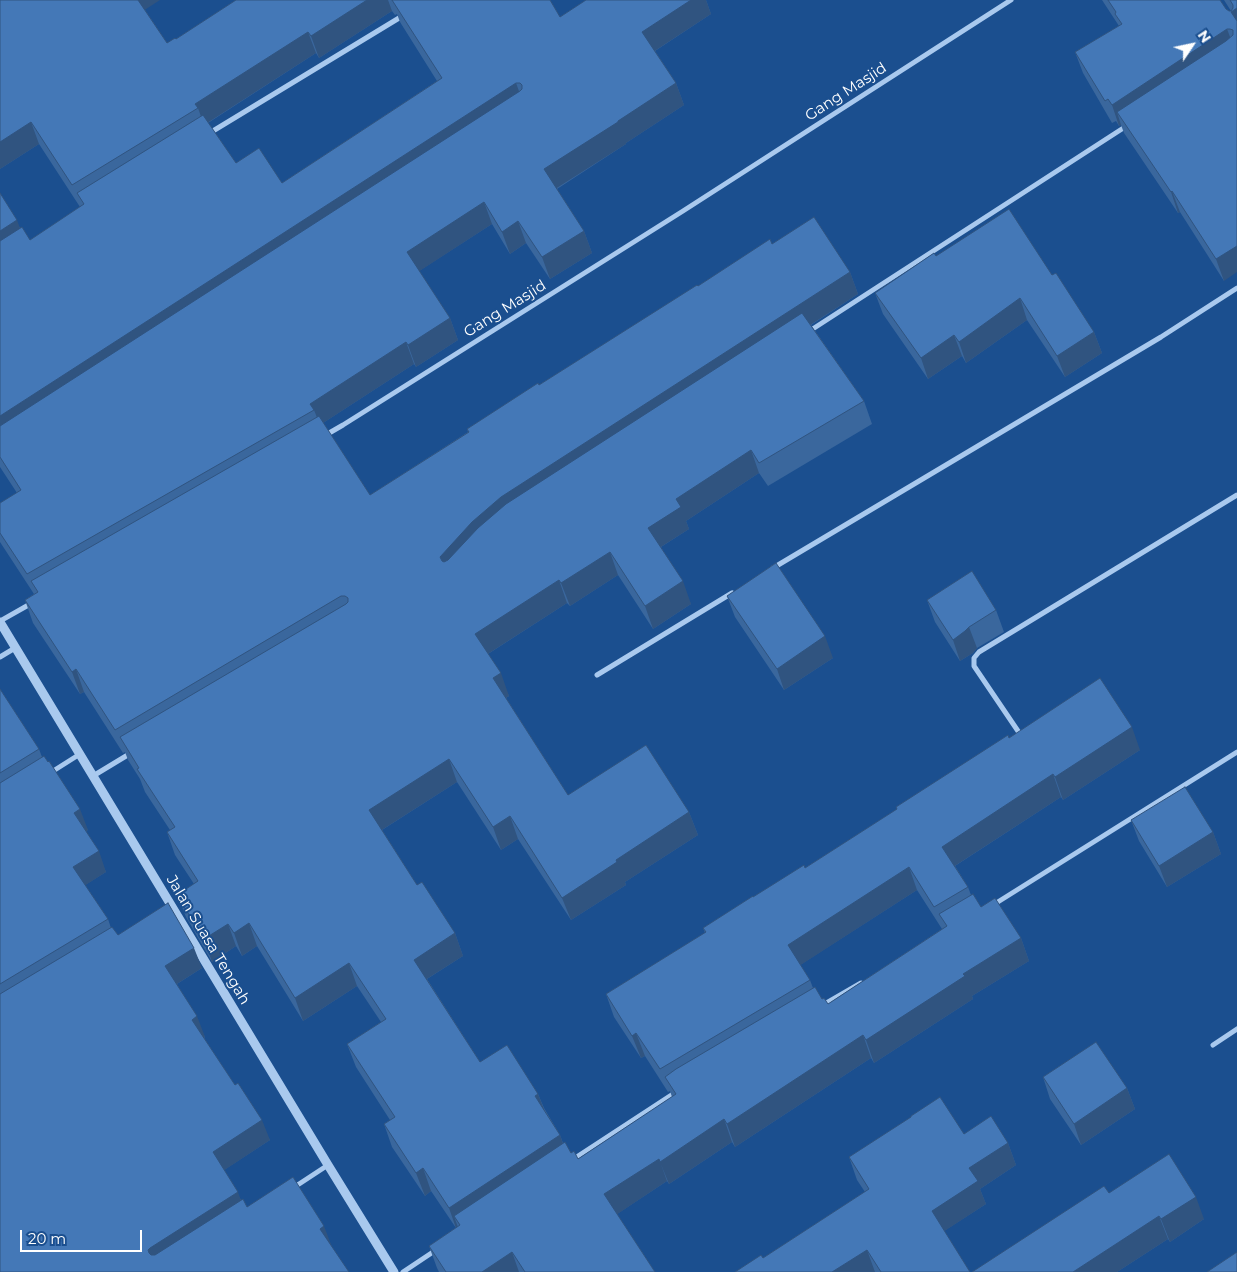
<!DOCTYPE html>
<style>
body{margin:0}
#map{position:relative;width:1237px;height:1272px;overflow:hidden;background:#1b4f8f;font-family:Montserrat,sans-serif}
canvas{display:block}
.north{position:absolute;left:1167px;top:20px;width:50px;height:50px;-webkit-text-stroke:4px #1b4f8f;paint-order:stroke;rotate:56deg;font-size:14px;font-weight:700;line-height:20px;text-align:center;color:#fff}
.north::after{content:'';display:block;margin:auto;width:18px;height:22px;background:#fff;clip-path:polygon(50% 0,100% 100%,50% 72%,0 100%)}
.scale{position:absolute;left:20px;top:1230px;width:122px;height:22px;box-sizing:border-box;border:2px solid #fff;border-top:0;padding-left:6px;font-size:15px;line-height:18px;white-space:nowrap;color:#fff;-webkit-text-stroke:4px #1b4f8f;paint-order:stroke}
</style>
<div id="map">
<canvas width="1237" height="1272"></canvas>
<div class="north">N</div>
<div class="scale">20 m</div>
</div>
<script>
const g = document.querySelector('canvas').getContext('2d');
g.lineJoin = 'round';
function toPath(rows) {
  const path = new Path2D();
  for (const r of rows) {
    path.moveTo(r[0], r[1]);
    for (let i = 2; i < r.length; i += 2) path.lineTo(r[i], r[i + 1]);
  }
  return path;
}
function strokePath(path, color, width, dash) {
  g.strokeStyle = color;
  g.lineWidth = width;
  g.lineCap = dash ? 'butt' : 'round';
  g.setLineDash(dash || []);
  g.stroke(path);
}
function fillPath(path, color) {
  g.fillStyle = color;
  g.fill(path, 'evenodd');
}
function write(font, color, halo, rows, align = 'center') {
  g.font = font + ' Montserrat,sans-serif';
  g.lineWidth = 4;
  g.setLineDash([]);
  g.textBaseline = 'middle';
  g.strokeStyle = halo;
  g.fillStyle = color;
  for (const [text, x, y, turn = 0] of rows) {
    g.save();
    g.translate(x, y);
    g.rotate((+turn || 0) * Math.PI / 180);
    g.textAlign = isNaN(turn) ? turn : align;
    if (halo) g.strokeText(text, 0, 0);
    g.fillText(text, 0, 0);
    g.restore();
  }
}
const minor = toPath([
 [208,134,404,15],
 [808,332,1128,125],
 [324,436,343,425,683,211,1011,0],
 [773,568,1161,337,1237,288],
 [0,621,32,603],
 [0,657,15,648],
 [597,675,732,593],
 [1022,737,974,666,974,658,979,652,1237,495],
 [50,773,80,754],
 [93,776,131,753],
 [993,905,1237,752],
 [823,1005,861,983],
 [1213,1045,1237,1029],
 [572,1160,676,1092],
 [293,1188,328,1165],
 [403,1272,436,1250]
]);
const tertiary = toPath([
 [0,622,328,1165,394,1272]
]);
const wall = toPath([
 [0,0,145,10,167,43,176,39,236,0,550,0,560,17,586,0,706,0,711,14,655,51,676,83,684,105,626,143,626,144,557,189,584,231,592,253,550,279,526,243,510,254,492,224,419,271,450,318,458,340,416,367,414,364,323,423,370,495,468,432,467,429,539,385,698,286,772,244,850,272,858,294,811,325,864,401,872,424,768,486,759,473,686,521,689,529,661,547,691,604,653,629,618,575,570,606,567,603,488,654,509,696,506,698,568,795,689,812,698,835,625,882,626,885,571,920,518,839,501,850,457,782,382,830,417,885,455,933,463,956,427,979,480,1062,538,1094,544,1108,560,1135,563,1143,571,1153,578,1159,672,1097,670,1091,668,1092,645,1056,641,1058,614,1017,606,994,705,933,703,928,753,897,805,868,1009,738,1140,750,1063,800,1061,797,955,866,968,887,971,895,981,907,1021,938,1029,961,972,996,973,999,874,1063,871,1058,735,1147,732,1142,669,1184,667,1181,617,1214,655,1272,439,1272,437,1268,429,1246,456,1228,431,1191,425,1196,392,1147,384,1124,390,1120,356,1067,347,1044,381,1022,357,986,303,1021,257,946,242,956,236,946,212,962,186,917,177,895,194,884,175,855,167,832,170,830,145,792,140,779,128,760,125,752,123,753,84,692,80,694,33,623,25,600,34,594,0,542,0,503,17,493,0,467,0,193,20,228,30,240,80,207,39,144,0,169],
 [392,11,395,15,397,14,400,22,437,81,282,183,236,163,208,123,316,53,319,58],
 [917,890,942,929,828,1004,822,999,813,988,810,980,800,965],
 [1102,0,1220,0,1226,9,1229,11,1231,11,1224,0,1237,0,1224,281,1180,212,1178,213,1124,133,1121,125,1119,126,1116,121,1112,123,1083,73,1075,52,1119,26],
 [936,256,1052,275,1094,332,1102,353,1065,377,1027,320,966,363,962,356,928,379,883,314,875,293],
 [727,596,833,658,784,690,735,617],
 [927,600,996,610,1004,632,977,648,973,653,960,661,935,622],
 [0,689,39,749,42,757,88,830,86,831,106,872,85,885,108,919,111,928,118,935,202,968,177,984,205,1037,204,1038,270,1140,224,1170,241,1200,247,1207,331,1245,0,1272],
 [1131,820,1213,832,1221,854,1167,887,1139,841],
 [1043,1077,1127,1088,1135,1109,1081,1145,1050,1099],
 [964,1134,1008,1143,1016,1165,980,1189,986,1204,944,1231,970,1272,735,1272,763,1258,865,1192,857,1180,849,1157],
 [1109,1193,1204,1219,1170,1242,1168,1239,1117,1272,972,1272]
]);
const shadedWall = toPath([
 [136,0,160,0,140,13],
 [367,0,388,0,392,11,319,58,311,36],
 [691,0,706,0,711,14,650,54,642,32],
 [1237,8,1237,27,1231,12],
 [1227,29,1235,50,1117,112,1121,125,1119,126,1112,105],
 [308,32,316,53,204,125,198,108,195,104],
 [516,83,524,105,0,443,0,416],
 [676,83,684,105,626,143,626,144,552,191,544,169],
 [31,122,39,144,0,169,0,142],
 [1172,191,1180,212,1178,213,1171,192],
 [484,202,492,224,415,274,407,252],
 [17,220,25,242,0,259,0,231],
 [518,221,526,243,510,254,502,232],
 [584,231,592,253,550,279,542,257],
 [1237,246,1237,272,1224,281,1216,259],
 [850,272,858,294,510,519,449,579,440,557,472,522,501,497],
 [1020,298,1027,320,966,363,959,342],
 [450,318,458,340,416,367,408,345],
 [1094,332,1102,353,1065,377,1057,356],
 [954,335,962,356,928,379,921,358],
 [406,342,414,364,320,425,314,410,310,404],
 [751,450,759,473,686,521,689,529,656,550,648,528,676,499],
 [610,552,618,575,570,606,561,583],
 [559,580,567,603,483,657,475,634],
 [683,581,691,604,653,629,645,606],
 [969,627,977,648,973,653,960,661,953,640],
 [825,636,833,658,784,690,777,669],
 [76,669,84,692,80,694,72,672],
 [501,673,509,696,501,701,493,678],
 [1132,727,1140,750,1063,800,1055,777],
 [449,759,457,782,377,833,369,810],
 [1053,774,1061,797,950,869,942,847],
 [80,809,88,830,82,834,74,813],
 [689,812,698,835,625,882,626,885,571,920,562,898,616,860],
 [510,816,518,839,501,850,493,827],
 [1213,832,1221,854,1167,887,1159,866],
 [99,851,106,872,81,888,73,867],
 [909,867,917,890,796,968,788,945],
 [249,923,257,946,242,956,234,933],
 [228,924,236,946,212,962,204,939],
 [455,933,463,956,422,982,414,960],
 [1021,938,1029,961,972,996,973,999,874,1063,866,1040,963,974],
 [194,948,202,968,172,987,165,966],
 [349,963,357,986,303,1021,295,998],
 [197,1016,205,1037,199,1040,192,1020],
 [636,1033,645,1056,641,1058,632,1036],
 [863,1035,871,1058,735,1147,727,1124],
 [1127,1088,1135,1109,1081,1145,1074,1124],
 [538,1094,547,1117,535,1096],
 [724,1119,732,1142,669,1184,660,1162],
 [262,1120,270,1140,220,1173,213,1152],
 [560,1135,568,1158,460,1225,454,1216,459,1230,457,1231,449,1208],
 [1008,1143,1016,1165,980,1189,986,1204,940,1234,932,1211,969,1168],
 [659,1159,667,1181,613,1217,604,1194],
 [423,1168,431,1191,425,1196,416,1173],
 [238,1192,245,1212,158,1268,149,1253,148,1250,150,1248],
 [1196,1197,1204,1219,1170,1242,1161,1219],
 [1159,1216,1168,1239,1117,1272,1073,1272],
 [324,1226,332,1247,320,1229],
 [867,1250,875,1272,832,1272],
 [512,1252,519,1272,482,1272]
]);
const building = toPath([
 [0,0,138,0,167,43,175,38,176,39,236,0,367,0,311,36,308,32,195,104,198,108,72,185,31,122,0,142,0,0],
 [392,0,550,0,560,17,586,0,691,0,642,32,676,83,618,121,618,122,544,169,584,231,542,257,518,221,502,232,484,202,407,252,450,318,408,345,406,342,310,404,314,410,27,574,0,533,0,503,21,490,0,457,0,426,520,91,522,89,522,85,520,83,516,83,0,416,0,241,22,227,30,240,84,204,77,193,203,115,236,163,259,148,282,183,442,78,392,0],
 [1108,0,1220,0,1226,9,1229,11,1231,11,1233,8,1233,5,1230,0,1237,0,1237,8,1231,12,1237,21,1237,246,1216,259,1172,191,1171,192,1117,112,1226,41,1233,35,1233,30,1230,29,1227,29,1112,105,1108,99,1105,101,1075,52,1122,24,1115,14,1116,12,1108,0],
 [0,193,17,220,0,231,0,193],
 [1009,209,1052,275,1056,273,1094,332,1057,356,1020,298,959,342,954,335,921,358,875,293,934,253,936,256,1009,209],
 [814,217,850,272,501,497,472,522,440,557,442,561,444,562,448,560,478,528,506,504,802,313,864,401,759,463,751,450,676,499,681,507,648,528,683,581,645,606,610,552,561,583,559,580,475,634,501,673,493,678,568,795,646,745,689,812,616,860,617,862,562,898,510,816,493,827,449,759,369,810,417,885,422,882,455,933,414,960,480,1062,507,1045,538,1094,535,1096,560,1135,449,1208,423,1168,416,1173,384,1124,395,1117,347,1044,386,1019,349,963,295,998,249,923,234,933,228,924,204,939,177,895,198,881,167,832,175,827,137,769,139,768,120,737,346,604,348,602,348,598,345,596,341,596,115,730,76,669,72,672,25,600,38,592,31,581,319,416,370,495,469,432,467,429,538,383,539,385,697,285,698,286,770,239,772,244,814,217],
 [776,563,825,636,777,669,727,596,776,563],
 [972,571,996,610,969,627,965,631,953,640,927,600,972,571],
 [1100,678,1132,727,1055,777,1053,774,942,847,968,887,934,907,909,867,788,945,810,980,660,1069,636,1033,632,1036,606,994,706,932,703,928,753,896,753,897,804,865,805,868,897,809,896,807,1008,735,1009,738,1100,678],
 [0,689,39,749,0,773,0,689],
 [44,756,48,762,49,761,80,809,74,813,99,851,73,867,108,919,0,984,0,783,44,756],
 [1185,787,1213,832,1159,866,1131,820,1185,787],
 [973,894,981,907,995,898,1021,938,963,974,965,976,866,1040,863,1035,727,1124,724,1119,660,1162,659,1159,604,1194,655,1272,525,1272,512,1252,482,1272,446,1272,429,1246,460,1225,454,1216,565,1142,571,1153,574,1151,578,1159,676,1094,665,1077,676,1069,815,987,822,999,824,998,828,1004,947,926,939,914,973,894],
 [168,903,194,948,165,966,197,1016,192,1020,235,1085,238,1083,262,1120,213,1152,238,1192,150,1248,148,1250,149,1253,151,1255,155,1255,243,1199,247,1207,293,1177,324,1226,320,1229,349,1272,0,1272,0,994,112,927,118,935,168,903],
 [1096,1042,1127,1088,1074,1124,1043,1077,1096,1042],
 [940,1097,964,1134,991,1116,1008,1143,969,1168,978,1181,932,1211,970,1272,881,1272,867,1250,832,1272,735,1272,761,1255,763,1258,869,1189,849,1157,911,1117,911,1116,940,1097],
 [1169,1154,1196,1197,1161,1219,1159,1216,1073,1272,972,1272,1104,1186,1109,1193,1169,1154],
 [1237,1252,1237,1272,1207,1272,1237,1252]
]);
const streetNames = [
 ["Gang Masjid",846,92,-33],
 ["Gang Masjid",505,309,-32],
 ["Jalan Suasa Tengah",208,940,59]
];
strokePath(minor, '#a9c9ee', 5);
strokePath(tertiary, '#a9c9ee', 9);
fillPath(wall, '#3a679d');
fillPath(shadedWall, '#305480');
fillPath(building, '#4478b7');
strokePath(building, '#305480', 1);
write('15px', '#fff', '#1b4f8f', streetNames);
</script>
